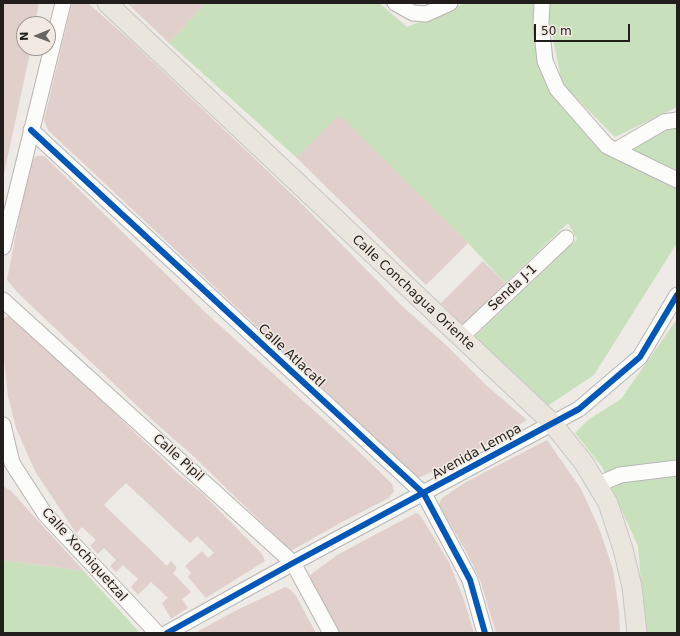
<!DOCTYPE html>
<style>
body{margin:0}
#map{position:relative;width:680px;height:636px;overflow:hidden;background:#eeeae6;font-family:"DejaVu Sans",sans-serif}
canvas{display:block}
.frame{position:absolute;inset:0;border:4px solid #211e1b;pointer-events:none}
.north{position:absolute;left:16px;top:16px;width:40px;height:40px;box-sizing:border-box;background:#f2eae2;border:1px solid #9e9892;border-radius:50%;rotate:269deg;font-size:11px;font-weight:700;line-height:16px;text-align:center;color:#211e1b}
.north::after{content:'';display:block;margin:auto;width:14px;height:18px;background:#696562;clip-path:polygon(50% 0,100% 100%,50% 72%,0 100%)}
.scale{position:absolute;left:534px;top:24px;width:96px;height:18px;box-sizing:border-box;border:2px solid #211e1b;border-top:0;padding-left:5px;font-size:12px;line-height:14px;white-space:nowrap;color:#211e1b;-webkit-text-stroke:3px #f2eae2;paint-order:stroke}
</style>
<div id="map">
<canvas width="680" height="636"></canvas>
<div class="frame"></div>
<div class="north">N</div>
<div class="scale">50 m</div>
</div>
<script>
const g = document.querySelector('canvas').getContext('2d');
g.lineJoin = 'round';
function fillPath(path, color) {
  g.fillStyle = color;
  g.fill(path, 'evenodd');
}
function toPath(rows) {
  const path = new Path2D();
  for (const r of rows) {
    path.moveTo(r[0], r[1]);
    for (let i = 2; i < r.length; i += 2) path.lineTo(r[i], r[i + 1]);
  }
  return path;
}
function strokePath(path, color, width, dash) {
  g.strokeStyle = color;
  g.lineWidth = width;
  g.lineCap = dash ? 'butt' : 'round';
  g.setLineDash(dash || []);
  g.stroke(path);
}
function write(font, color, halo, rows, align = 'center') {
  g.font = font + ' "DejaVu Sans",sans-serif';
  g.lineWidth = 3;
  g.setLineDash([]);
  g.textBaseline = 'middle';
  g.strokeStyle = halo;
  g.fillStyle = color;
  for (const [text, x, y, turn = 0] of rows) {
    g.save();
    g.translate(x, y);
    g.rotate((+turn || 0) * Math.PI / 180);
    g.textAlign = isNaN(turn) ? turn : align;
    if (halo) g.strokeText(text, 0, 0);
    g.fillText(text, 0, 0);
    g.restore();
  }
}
const green = toPath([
 [206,3,379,3,407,27,466,3,536,3,536,52,553,94,604,151,677,189,677,243,594,375,546,407,472,339,577,239,568,223,505,283,468,243,339,116,297,158,169,43],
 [546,3,677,3,677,107,615,137,562,84],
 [677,125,677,176,630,151,667,126],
 [677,319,677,633,645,633,638,546,602,467,575,433,588,420,621,399],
 [3,560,84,571,140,633,3,633]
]);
const building = toPath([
 [3,3,39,3,35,24,24,24,24,48,31,48,4,174],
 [72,3,88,3,130,40,299,201,402,306,446,345,487,386,527,420,469,455,418,478,48,130,44,120],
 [127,3,206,3,169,43],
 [339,115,468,243,426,285,297,158],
 [37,156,44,156,207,314,351,444,392,484,394,491,389,498,342,522,291,551,191,454,150,418,19,294,7,280,30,162],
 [483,261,505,283,463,326,441,303],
 [5,317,10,317,17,319,178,474,202,493,262,554,265,561,206,598,188,577,191,573,185,566,202,551,208,558,214,553,197,536,190,543,126,483,104,505,167,566,171,561,177,568,173,573,191,592,182,599,188,608,171,619,162,603,168,598,151,582,138,595,131,587,138,579,123,565,116,572,110,566,116,560,104,548,98,554,90,546,96,540,82,527,76,533,35,471,16,428,8,396,3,350,3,318],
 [547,440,581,489,599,528,613,569,619,612,620,633,496,633,480,580,466,551,440,507,439,504,442,498,466,482],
 [3,486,11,491,84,571,3,560],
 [416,513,420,515,449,562,464,600,474,633,338,633,309,577,310,575,337,555],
 [285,587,291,590,296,596,316,633,195,633,233,612]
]);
const minor = toPath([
 [395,3,413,13,426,14,450,3],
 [542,3,541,23,545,61,557,89,607,146,677,180],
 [31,130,424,494,470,580,485,633],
 [616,150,664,122,677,120],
 [3,247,63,3],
 [3,300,293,563,331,633],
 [460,338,566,238],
 [3,425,12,463,45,514,157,633],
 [597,485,620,475,677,468],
 [167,633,293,563,579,409,640,357,677,295]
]);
const major = toPath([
 [107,3,552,423,584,463,608,503,623,549,632,587,637,633]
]);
const cycleway = toPath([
 [31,130,424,494,470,580,485,633],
 [167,633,293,563,579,409,640,357,677,295]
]);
const streetNames = [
 ["Senda J-1",513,288,-43],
 ["Calle Conchagua Oriente",413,293,43],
 ["Calle Atlacatl",291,356,43],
 ["Avenida Lempa",477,452,-29],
 ["Calle Pipil",178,458,42],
 ["Calle Xochiquetzal",84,555,48]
];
fillPath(green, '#c9e0bd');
fillPath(building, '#e0cfcb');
strokePath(minor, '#b8b5b2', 17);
strokePath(major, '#c8c6c4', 21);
strokePath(minor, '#fcfcfb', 15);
strokePath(major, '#eae6de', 19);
strokePath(cycleway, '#0057b8', 6);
write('13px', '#211e1b', '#f2eae2', streetNames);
</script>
